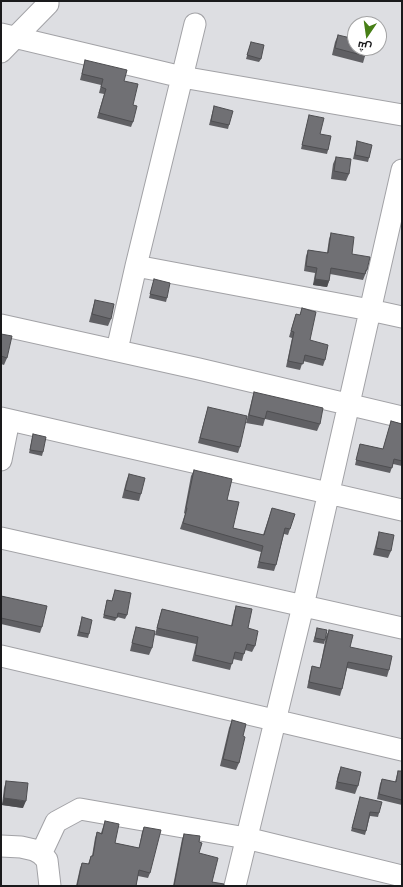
<!DOCTYPE html>
<meta charset="utf-8">
<style>
body{margin:0}
#map{position:relative;width:403px;height:887px;overflow:hidden;background:#dddee2;font-family:"PT Sans Narrow",Cairo,sans-serif}
canvas{display:block}
.frame{position:absolute;inset:0;border:2px solid #1a1a1c;pointer-events:none}
.north{position:absolute;left:347px;top:16px;width:40px;height:40px;box-sizing:border-box;background:#fff;border:1px solid #a3a3a4;border-radius:50%;rotate:193deg;font-size:11px;font-weight:700;line-height:16px;text-align:center;color:#1a1a1c}
.north::after{content:'';display:block;margin:auto;width:14px;height:18px;background:#477f16;clip-path:polygon(50% 0,100% 100%,50% 72%,0 100%)}
</style>
<div id="map">
<canvas width="403" height="887"></canvas>
<div class="frame"></div>
<div class="north">ش</div>
</div>
<script>
const g = document.querySelector('canvas').getContext('2d');
g.lineJoin = 'round';
function toPath(rows) {
  const path = new Path2D();
  for (const r of rows) {
    path.moveTo(r[0], r[1]);
    for (let i = 2; i < r.length; i += 2) path.lineTo(r[i], r[i + 1]);
  }
  return path;
}
function strokePath(path, color, width, dash) {
  g.strokeStyle = color;
  g.lineWidth = width;
  g.lineCap = dash ? 'butt' : 'round';
  g.setLineDash(dash || []);
  g.stroke(path);
}
function fillPath(path, color) {
  g.fillStyle = color;
  g.fill(path, 'evenodd');
}
const minor = toPath([
 [1,34,182,77,402,115],
 [1,52,48,4,48,1],
 [136,266,370,310,402,317],
 [1,325,199,369,402,417],
 [117,350,136,266,195,24],
 [1,418,402,510],
 [1,460,9,420],
 [1,538,402,628],
 [1,656,402,750],
 [1,846,21,847,34,850,41,854,47,860,50,886],
 [41,854,56,822,80,809,246,838,402,876],
 [235,886,303,606,402,170]
]);
const wall = toPath([
 [338,35,365,56,363,63,332,55,335,42],
 [251,42,261,59,259,62,246,59],
 [85,60,124,81,133,105,133,122,131,127,97,118,104,94,99,93,101,85,80,80],
 [214,106,229,125,228,129,209,125],
 [309,115,320,134,328,150,327,154,301,149],
 [357,141,369,158,368,162,353,159],
 [336,157,349,174,346,181,331,179,333,164],
 [331,233,367,270,363,280,330,274,329,281,327,287,313,285,315,273,304,271,306,256,308,250,327,253,329,239],
 [154,279,167,298,166,302,149,298],
 [95,300,111,319,108,326,89,322,93,307],
 [302,308,310,340,325,360,323,366,303,361,300,370,286,367,292,338,289,337,294,320,296,314,300,315],
 [1,334,7,358,4,365,1,364],
 [254,392,320,424,317,431,265,419,263,426,246,423,252,399],
 [208,407,240,447,238,453,198,443],
 [391,421,402,424,402,466,393,464,390,473,355,465,360,444,383,449],
 [33,434,43,452,42,456,29,453,32,438],
 [194,470,227,500,233,528,263,535,272,508,290,529,288,535,284,534,276,565,274,571,257,568,261,552,180,529,185,514,184,513,191,476],
 [129,474,141,494,139,501,122,498,126,482],
 [379,532,391,551,388,558,373,555,377,539],
 [115,590,127,615,125,619,117,617,115,621,103,618,107,600,112,601],
 [1,596,42,627,40,633,1,624],
 [236,606,248,628,255,646,252,652,245,650,242,661,233,659,230,670,192,661,196,644,155,635,160,615,162,609,231,626,234,612],
 [82,617,89,634,88,638,77,636],
 [136,627,152,648,149,655,130,651,134,634],
 [317,628,325,640,324,644,313,642],
 [329,630,350,647,389,670,387,677,347,668,342,689,340,696,307,688,310,673,312,666,320,668,326,636],
 [232,720,243,736,239,763,236,770,220,766,229,728],
 [341,767,358,786,355,794,335,789,338,775],
 [402,770,402,805,377,799,380,784,382,779,395,782,398,771,402,771],
 [6,781,23,808,2,805,4,788],
 [360,797,379,813,378,817,370,816,365,835,351,831],
 [105,821,115,843,139,848,142,832,144,827,150,873,148,878,138,876,136,886,76,886,80,868,82,863,88,864,91,856,92,856,95,838,97,832,101,833],
 [184,834,199,842,199,853,212,882,223,886,173,886,182,839]
]);
const shadedWall = toPath([
 [315,279,329,281,327,287,313,285],
 [4,798,26,801,23,808,2,805]
]);
const building = toPath([
 [338,35,355,39,355,48,367,48,365,56,335,48,338,35],
 [251,42,264,45,261,59,247,55,251,42],
 [85,60,127,70,124,81,138,84,133,105,137,106,133,122,99,113,106,89,101,87,103,79,82,74,85,60],
 [214,106,233,111,229,125,211,121,214,106],
 [309,115,324,118,320,134,331,136,328,150,302,145,309,115],
 [357,141,372,145,369,158,355,155,357,141],
 [336,157,351,159,349,174,334,171,336,157],
 [331,233,354,237,352,254,370,257,367,270,366,270,365,274,331,268,329,281,315,279,317,268,306,266,308,250,328,253,331,233],
 [154,279,170,283,167,298,150,294,154,279],
 [95,300,114,304,111,319,92,314,95,300],
 [302,308,316,312,310,340,328,345,325,360,305,355,303,364,288,361,294,332,291,331,296,314,300,315,302,308],
 [1,334,12,336,7,358,1,356,1,334],
 [254,392,323,408,320,424,267,411,265,419,249,415,254,392],
 [208,407,247,416,240,447,200,438,208,407],
 [391,421,402,424,402,461,394,459,392,468,356,460,360,444,383,449,391,421],
 [33,434,46,437,43,452,30,450,33,434],
 [194,470,232,479,227,500,239,502,233,528,264,535,272,508,295,514,290,529,285,528,276,565,259,562,263,546,183,523,187,508,186,508,194,470],
 [129,474,145,478,141,494,125,490,129,474],
 [379,532,394,535,391,551,376,548,379,532],
 [115,590,131,593,127,615,118,613,117,618,104,615,107,600,112,601,115,590],
 [1,596,47,606,42,627,1,618,1,596],
 [236,606,252,609,248,628,258,631,255,646,247,644,244,654,235,652,232,664,195,655,198,637,157,628,162,609,232,626,236,606],
 [82,617,92,620,89,634,79,632,82,617],
 [136,627,155,631,152,648,132,643,136,627],
 [317,628,327,630,325,640,315,638,317,628],
 [329,630,353,635,350,647,392,656,389,670,348,662,342,689,309,682,312,666,320,668,329,630],
 [232,720,246,724,243,736,245,737,239,763,223,759,232,720],
 [341,767,361,772,358,786,337,782,341,767],
 [398,771,402,771,402,800,379,794,382,779,396,782,398,771],
 [6,781,28,783,26,801,4,798,6,781],
 [360,797,382,802,379,813,370,812,366,831,352,828,360,797],
 [105,821,119,824,115,843,139,848,144,827,161,830,150,873,139,870,136,886,77,886,82,863,89,864,91,856,93,856,97,832,102,834,105,821],
 [184,834,200,836,199,842,202,843,199,853,218,858,212,882,224,884,223,886,174,886,184,834]
]);
strokePath(minor, '#a2a2a6', 23);
strokePath(minor, '#fff', 21);
fillPath(wall, '#606064');
fillPath(shadedWall, '#4e4e51');
fillPath(building, '#707074');
strokePath(building, '#4e4e51', 1);
</script>
